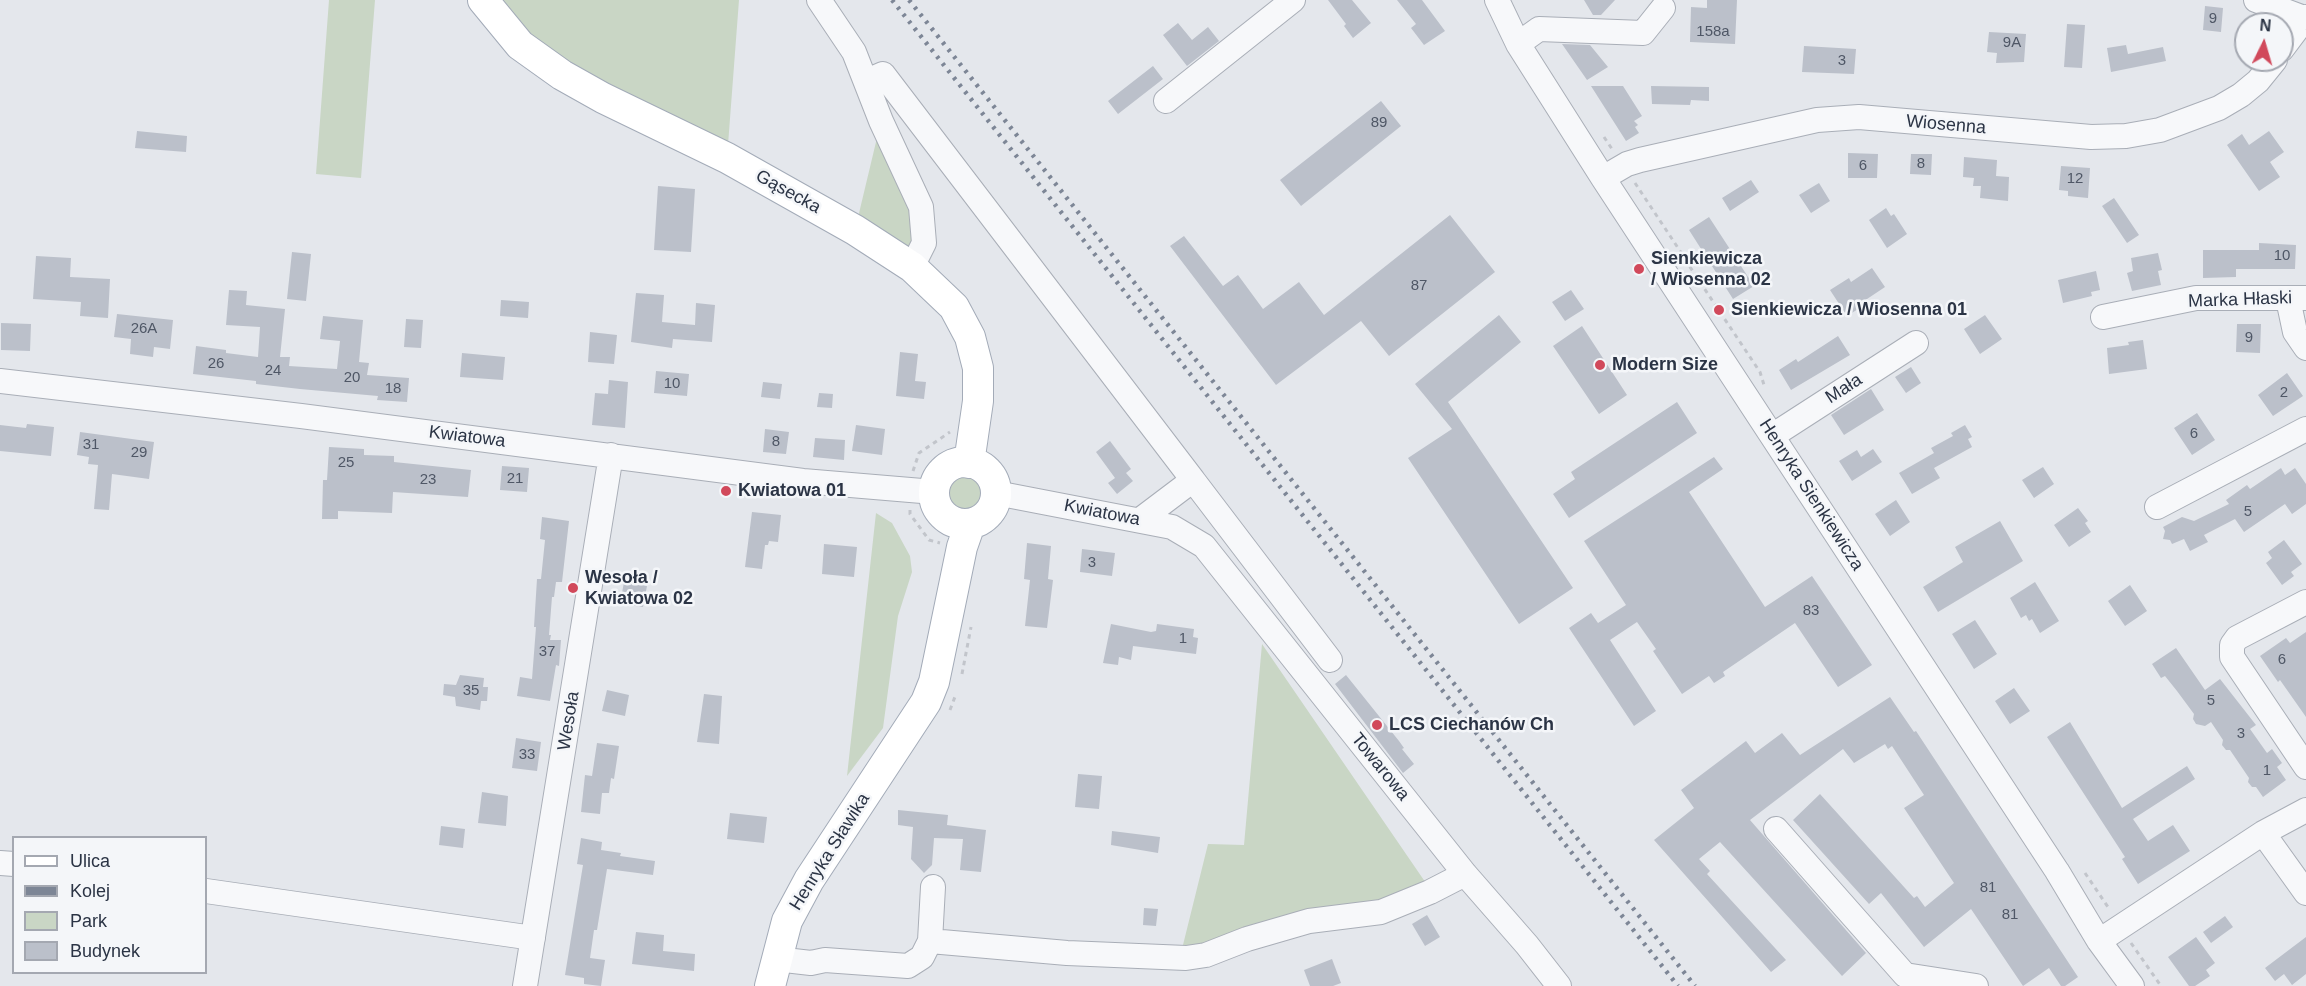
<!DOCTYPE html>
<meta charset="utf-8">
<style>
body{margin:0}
#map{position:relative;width:2306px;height:986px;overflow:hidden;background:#e4e7ec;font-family:Helvetica,sans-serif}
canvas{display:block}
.legend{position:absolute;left:12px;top:836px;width:195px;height:138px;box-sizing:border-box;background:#f4f6f9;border:2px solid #a4a8b1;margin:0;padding:8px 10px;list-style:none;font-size:18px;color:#2b3445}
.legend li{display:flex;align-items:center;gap:12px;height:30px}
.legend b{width:30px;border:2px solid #a4a8b1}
.north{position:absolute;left:2234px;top:12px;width:60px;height:60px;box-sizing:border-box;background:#f4f6f9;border:2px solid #a4a8b1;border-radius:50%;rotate:5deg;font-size:16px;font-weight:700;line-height:24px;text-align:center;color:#2b3445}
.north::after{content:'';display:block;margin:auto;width:21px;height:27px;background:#d1495b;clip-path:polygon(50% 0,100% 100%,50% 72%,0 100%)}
</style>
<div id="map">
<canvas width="2306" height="986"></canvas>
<ul class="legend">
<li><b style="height:8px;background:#fff"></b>Ulica</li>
<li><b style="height:8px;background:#7d8696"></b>Kolej</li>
<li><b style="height:16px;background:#c9d6c5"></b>Park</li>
<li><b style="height:16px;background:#bbc0ca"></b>Budynek</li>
</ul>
<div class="north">N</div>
</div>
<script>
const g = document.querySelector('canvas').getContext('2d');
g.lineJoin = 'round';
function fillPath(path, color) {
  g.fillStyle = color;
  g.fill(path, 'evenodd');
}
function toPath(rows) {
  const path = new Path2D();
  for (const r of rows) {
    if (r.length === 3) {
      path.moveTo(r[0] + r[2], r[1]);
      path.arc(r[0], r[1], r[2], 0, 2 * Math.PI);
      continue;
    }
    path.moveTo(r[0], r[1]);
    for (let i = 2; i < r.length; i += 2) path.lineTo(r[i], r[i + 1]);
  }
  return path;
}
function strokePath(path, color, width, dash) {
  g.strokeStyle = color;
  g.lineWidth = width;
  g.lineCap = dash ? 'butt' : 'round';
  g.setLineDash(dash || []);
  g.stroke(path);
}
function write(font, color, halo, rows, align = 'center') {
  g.font = font + ' Helvetica,sans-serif';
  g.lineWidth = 5;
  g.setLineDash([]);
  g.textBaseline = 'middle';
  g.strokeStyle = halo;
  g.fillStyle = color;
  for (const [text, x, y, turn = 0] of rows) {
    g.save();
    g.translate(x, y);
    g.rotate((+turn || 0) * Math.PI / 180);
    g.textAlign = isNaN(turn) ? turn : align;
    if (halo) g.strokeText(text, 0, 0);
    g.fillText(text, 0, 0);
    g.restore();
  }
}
const green = toPath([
 [329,0,375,0,361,178,316,174],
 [483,0,739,0,727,158,603,98],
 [881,121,921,207,912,267,855,230],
 [965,493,18],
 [876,513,892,523,910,556,912,572,898,616,883,728,847,776],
 [1262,644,1430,889,1181,953,1208,844,1244,845]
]);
const building = toPath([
 [1328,0,1352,0,1371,23,1353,38,1344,26,1346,24],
 [1397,0,1422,0,1445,31,1424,45,1411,28,1416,24],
 [1584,0,1615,0,1601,15,1593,15],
 [1707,0,1737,0,1735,44,1690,42,1691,7,1707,8],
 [2205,6,2223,8,2221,32,2203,30],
 [1178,23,1192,40,1208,27,1219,41,1187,66,1163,35],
 [2067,24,2085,25,2082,68,2064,67],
 [1989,32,2026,34,2024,62,1996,63,1997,53,1987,52],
 [1562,44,1590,45,1608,67,1587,80],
 [2126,45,2128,54,2163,47,2166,61,2111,72,2107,48],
 [1804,46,1856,49,1854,74,1802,72],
 [1153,66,1163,79,1118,114,1108,101],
 [1591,86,1623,86,1642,116,1634,121,1638,125,1635,127,1639,133,1626,141],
 [1651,86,1709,87,1709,101,1691,100,1690,105,1652,104],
 [1381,101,1401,126,1301,206,1280,180],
 [137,131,187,136,186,152,135,148],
 [2269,131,2284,152,2270,162,2280,177,2259,191,2227,145,2242,134,2249,145],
 [1848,153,1878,154,1877,178,1848,178],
 [1911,154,1932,154,1931,175,1910,174],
 [1964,157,1997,160,1996,176,2009,177,2008,201,1980,198,1981,186,1973,186,1974,178,1963,177],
 [2061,166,2090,168,2088,198,2068,196,2068,191,2059,190],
 [1751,180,1759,192,1730,211,1722,198],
 [1819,183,1830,201,1811,213,1799,195],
 [658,186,695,189,691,252,654,250],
 [2114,198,2139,235,2127,243,2102,206],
 [1886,208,1891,216,1894,214,1907,234,1887,248,1869,220],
 [1450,215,1495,272,1389,356,1361,321,1276,385,1170,246,1184,236,1223,286,1238,275,1263,309,1299,282,1324,315],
 [1709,217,1754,286,1733,299,1689,230],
 [2259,243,2296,245,2295,269,2236,269,2236,277,2203,278,2203,250,2259,250],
 [292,252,311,254,306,301,287,299],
 [2158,253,2162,270,2158,271,2161,285,2132,291,2127,273,2133,271,2131,258],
 [36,256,71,258,70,277,110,279,108,318,80,316,81,302,33,299],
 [1872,268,1885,287,1864,301,1866,304,1847,316,1830,290,1849,278,1851,282],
 [2096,271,2100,290,2091,292,2092,296,2063,303,2058,280],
 [229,290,247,291,246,305,285,309,280,357,290,357,289,366,337,369,340,341,320,339,323,316,363,320,359,362,369,363,367,375,409,378,407,402,377,400,378,396,300,389,256,384,256,381,193,374,196,346,226,350,226,353,258,357,260,327,226,325],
 [1571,290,1584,309,1565,321,1552,302],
 [636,293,664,295,662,322,695,325,696,303,715,305,712,342,673,339,672,348,631,342],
 [501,300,529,302,528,318,500,316],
 [117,314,173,320,170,349,154,347,153,357,130,354,131,339,114,337],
 [1499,315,1521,342,1448,402,1573,588,1519,624,1408,458,1452,429,1415,384],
 [1985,315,2002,339,1980,354,1964,329],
 [406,319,423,320,421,348,404,347],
 [1,323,31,324,30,351,1,350],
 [2237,324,2261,324,2260,353,2236,352],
 [1582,326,1627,395,1599,414,1553,346],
 [590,332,617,335,614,364,588,362],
 [1838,336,1850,355,1791,390,1779,370,1796,359,1798,362],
 [2143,340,2147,369,2109,374,2107,348,2129,345,2128,342],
 [900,352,918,354,915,381,926,382,924,399,896,396],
 [462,353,505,357,503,380,460,377],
 [1911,367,1921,383,1906,393,1895,377],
 [656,371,689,374,687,396,654,393],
 [2287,373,2303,396,2273,416,2258,395],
 [609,380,628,382,625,428,592,425,595,393,608,394],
 [763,382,782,384,780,399,761,397],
 [1871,389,1884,410,1844,435,1831,415],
 [819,393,833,394,832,408,817,407],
 [1677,402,1697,433,1569,518,1553,494,1575,479,1571,472],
 [2197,413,2215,440,2192,455,2174,428],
 [27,424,54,427,51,456,0,451,0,425,26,428],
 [856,425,885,429,882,455,852,451],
 [1965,425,1972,437,1968,439,1972,447,1934,468,1940,478,1912,494,1899,473,1934,453,1931,448,1953,436,1951,433],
 [765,429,789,432,786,454,763,452],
 [80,432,154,442,149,479,112,474,109,510,94,509,98,465,88,464,89,457,77,455],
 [815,438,845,440,844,460,813,457],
 [1110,441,1131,469,1126,473,1133,481,1117,494,1108,483,1115,478,1096,452],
 [329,447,364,449,364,455,394,456,394,462,471,470,468,497,393,492,392,513,338,511,338,519,322,519,323,480,327,480],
 [1873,449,1882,462,1852,481,1839,461,1857,450,1861,457],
 [1714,457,1723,469,1689,492,1765,607,1812,576,1872,665,1838,687,1795,623,1723,672,1725,676,1714,683,1709,676,1682,694,1653,651,1656,649,1637,622,1610,640,1656,711,1634,726,1569,628,1591,613,1598,623,1626,605,1584,541],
 [502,466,529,468,527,492,500,490],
 [2043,467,2054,484,2034,498,2022,480],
 [2281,468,2285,475,2295,468,2306,484,2306,504,2292,514,2285,504,2244,532,2235,519,2204,535,2208,542,2190,551,2184,539,2172,544,2170,540,2163,539,2165,531,2163,527,2182,517,2194,521,2229,504,2226,500,2247,485,2250,489],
 [1896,500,1910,522,1890,536,1875,514],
 [2078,508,2088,521,2085,523,2091,532,2069,547,2054,525],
 [752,512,781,515,778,542,769,541,768,545,765,545,762,569,745,567],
 [542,517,569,521,562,582,556,582,554,597,552,597,549,635,551,635,550,640,561,640,559,666,556,665,550,701,517,696,520,677,532,679,536,627,534,627,537,579,541,579,545,540,540,539],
 [2000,521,2023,561,1938,612,1923,587,1963,562,1955,547],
 [2284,540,2302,564,2291,572,2294,576,2282,585,2266,563,2272,558,2268,552],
 [1027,543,1051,546,1048,579,1053,580,1047,628,1025,626,1030,580,1024,579],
 [824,544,857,547,854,577,822,574],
 [1082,549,1115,553,1112,576,1080,572],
 [624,582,647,586,643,607,620,604],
 [2035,582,2059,621,2040,633,2032,619,2029,621,2026,615,2021,618,2010,598],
 [2130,585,2147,611,2125,626,2108,601],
 [1975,620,1997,654,1974,669,1952,634],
 [1111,624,1151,632,1156,631,1157,624,1194,629,1193,637,1198,638,1196,654,1133,646,1131,660,1119,657,1118,665,1103,663],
 [2306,632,2306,717,2280,680,2278,682,2260,656,2286,638,2290,643],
 [2176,648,2205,690,2220,679,2256,725,2250,729,2267,753,2272,749,2282,763,2277,767,2286,780,2263,797,2256,787,2252,787,2248,782,2249,778,2230,750,2226,750,2222,745,2223,740,2211,722,2205,726,2196,724,2193,719,2194,714,2177,691,2165,676,2161,678,2152,664],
 [460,675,484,678,483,687,488,687,487,701,481,701,480,710,456,706,455,697,443,695,444,684,456,685],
 [1346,675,1399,741,1404,748,1402,749,1414,764,1403,773,1335,684],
 [2014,688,2030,711,2010,724,1995,701],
 [607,690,629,695,625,716,602,711],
 [704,694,722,696,719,744,697,742],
 [1890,697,1914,732,1916,731,2078,977,2065,986,2061,986,2049,968,2023,986,1971,909,1924,947,1881,893,1869,904,1793,820,1820,794,1914,898,1917,896,1925,907,1954,883,1904,808,1924,795,1892,746,1888,749,1885,744,1854,763,1843,749,1750,820,1866,953,1842,976,1720,842,1699,859,1710,871,1707,874,1786,960,1771,972,1654,840,1694,808,1681,790,1746,741,1755,753,1782,733,1800,755],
 [2070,722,2122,808,2187,766,2195,779,2133,819,2148,841,2173,825,2190,851,2138,884,2122,859,2125,857,2047,737],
 [516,738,541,742,537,771,512,768],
 [597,743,619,746,614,779,611,778,609,793,602,793,600,814,581,812,585,775,592,776],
 [1078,774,1102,776,1099,809,1075,807],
 [482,792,508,796,506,826,478,823],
 [898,810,948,815,947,825,986,830,981,872,960,870,963,839,934,838,932,865,924,873,911,859,913,827,898,825],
 [730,813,767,817,764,843,727,839],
 [441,826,465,829,463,848,439,845],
 [1112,831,1160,837,1158,853,1111,845],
 [581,838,602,842,601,850,621,853,620,856,655,861,653,875,607,869,597,930,594,930,590,958,605,960,601,986,584,984,584,978,565,975,583,865,577,864],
 [1144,908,1158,909,1156,926,1143,925],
 [1427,915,1440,937,1425,946,1412,924],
 [2225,916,2233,927,2211,943,2203,932],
 [636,932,664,935,663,951,695,954,694,971,632,964],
 [2196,937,2215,963,2206,970,2210,976,2195,986,2189,986,2168,957],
 [2306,937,2306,974,2292,985,2284,974,2275,981,2265,968],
 [1332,959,1341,983,1333,986,1310,986,1304,970]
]);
const path = toPath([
 [1604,137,1612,149],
 [1635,183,1684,257,1684,264],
 [1683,261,1688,264,1760,372,1764,385],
 [913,471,919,453,950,432],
 [910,510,910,514,929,540,940,543],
 [962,674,971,627],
 [950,710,956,694],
 [2085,873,2110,910],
 [2131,943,2161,986]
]);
const minor = toPath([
 [819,0,854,52,881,121,921,207,924,243,912,267],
 [1497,0,1518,44,1603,178,2057,871,2099,941,2132,986],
 [2256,0,2304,18],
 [1518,44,1539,29,1643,33,1663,8],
 [2282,49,2306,17],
 [867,81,883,74,1193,480],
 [1166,101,1293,0],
 [1603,178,1627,164,1640,160,1817,120,1859,117,2091,137,2126,136,2160,130,2219,108,2241,95,2258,81,2275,60],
 [2288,299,2295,332,2306,348],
 [2103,317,2196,298,2306,298],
 [0,381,301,416,803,481,934,492],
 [1772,436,1916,343],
 [996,493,1172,527,1204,546,1465,874,1527,945,1559,986],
 [2157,507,2306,429],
 [1140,520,1193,480,1330,660],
 [2306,602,2237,638,2232,645,2232,657,2306,767],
 [1776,829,1905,975,1976,986],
 [2263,833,2306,893],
 [0,863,14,864],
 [206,891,533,938],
 [930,941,1067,953,1186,958,1206,955,1247,939,1309,921,1381,912,1430,892,1465,874],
 [2099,941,2263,833,2306,810],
 [776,959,811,963,825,960,908,966,922,957,930,941,933,887],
 [525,986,611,455]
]);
const major = toPath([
 [483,0,520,45,562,75,603,98,727,158,855,230,912,267,954,307,970,337,978,368,978,401,969,463],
 [965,493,31],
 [770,986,787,921,809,880,926,702,934,682,962,547,970,524]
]);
const rail = toPath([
 [892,0,1678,986],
 [909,0,1695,986]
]);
const markers = [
 [1639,269,6,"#d1495b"],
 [1719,310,6,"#d1495b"],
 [1600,365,6,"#d1495b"],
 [726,491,6,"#d1495b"],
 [573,588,6,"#d1495b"],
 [1377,725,6,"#d1495b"]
];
const numberNames = [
 ["9",2213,19],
 ["158a",1713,32],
 ["9A",2012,43],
 ["3",1842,61],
 ["89",1379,123],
 ["8",1921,164],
 ["6",1863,166],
 ["12",2075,179],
 ["10",2282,256],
 ["87",1419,286],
 ["26A",144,329],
 ["9",2249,338],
 ["26",216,364],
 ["24",273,371],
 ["20",352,378],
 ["10",672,384],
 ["18",393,389],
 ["2",2284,393],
 ["6",2194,434],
 ["8",776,442],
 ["31",91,445],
 ["29",139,453],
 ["25",346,463],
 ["21",515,479],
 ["23",428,480],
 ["5",2248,512],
 ["3",1092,563],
 ["83",1811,611],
 ["1",1183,639],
 ["37",547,652],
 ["6",2282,660],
 ["35",471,691],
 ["5",2211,701],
 ["3",2241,734],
 ["33",527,755],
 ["1",2267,771],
 ["81",1988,888],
 ["81",2010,915]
];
const streetNames = [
 ["Wiosenna",1946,125,5],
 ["Gąsecka",788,192,29],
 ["Marka Hłaski",2240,300,-2],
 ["Mała",1844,389,-33],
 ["Kwiatowa",467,437,7],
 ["Henryka Sienkiewicza",1811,495,57],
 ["Kwiatowa",1102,513,11],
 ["Wesoła",569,721,-81],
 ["Towarowa",1380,767,51],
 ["Henryka Sławika",830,852,-58]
];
const poiNames = [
 ["Sienkiewicza",1651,259],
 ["/ Wiosenna 02",1651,280],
 ["Sienkiewicza / Wiosenna 01",1731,310],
 ["Modern Size",1612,365],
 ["Kwiatowa 01",738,491],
 ["Wesoła /",585,578],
 ["Kwiatowa 02",585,599],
 ["LCS Ciechanów Ch",1389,725]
];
fillPath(green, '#c9d6c5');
fillPath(building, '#bbc0ca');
strokePath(minor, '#a9aeb7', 26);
strokePath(major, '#a3abb8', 32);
strokePath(path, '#c2c5cb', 3, [4.5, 4.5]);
strokePath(minor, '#f7f8fa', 24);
strokePath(major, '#fff', 30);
strokePath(rail, '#7d8696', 4.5, [3, 6]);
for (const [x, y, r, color] of markers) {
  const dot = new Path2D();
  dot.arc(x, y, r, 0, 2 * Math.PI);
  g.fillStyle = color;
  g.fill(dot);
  strokePath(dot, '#f4f6f9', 2);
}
write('15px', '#4f5766', null, numberNames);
write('18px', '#2b3445', '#f4f6f9', streetNames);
write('bold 18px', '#2b3445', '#f4f6f9', poiNames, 'left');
</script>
